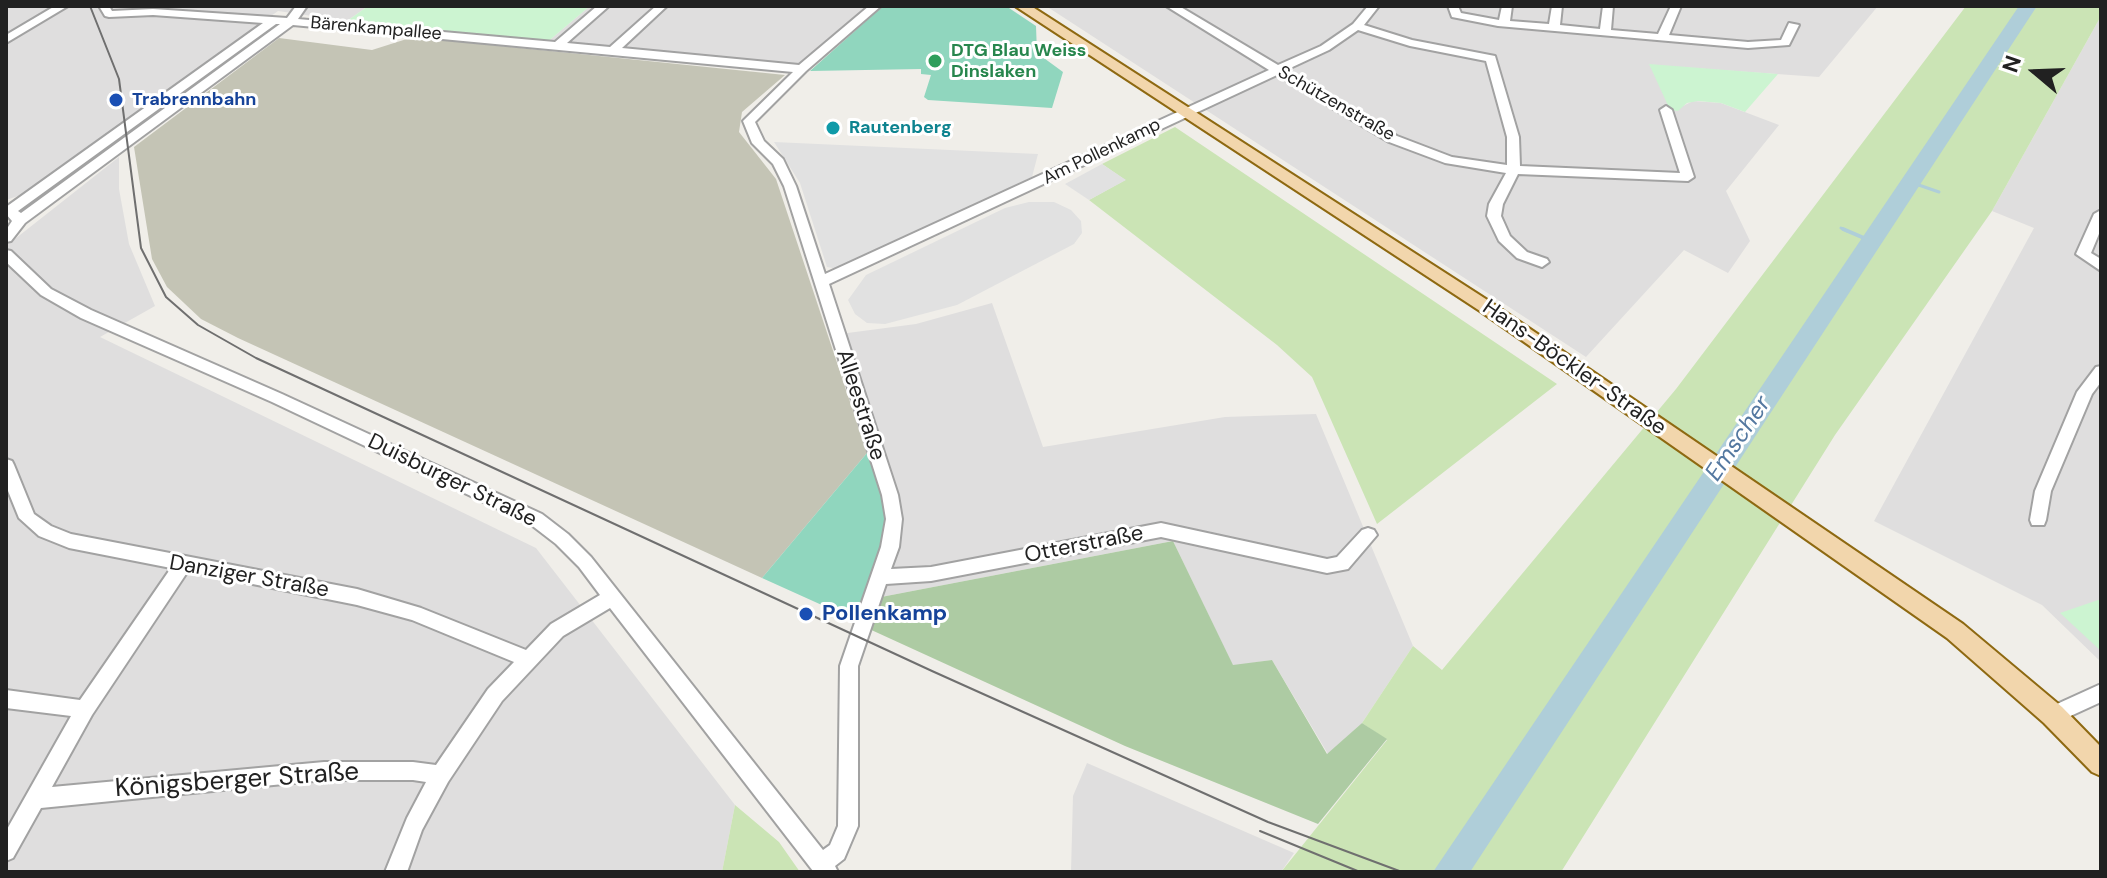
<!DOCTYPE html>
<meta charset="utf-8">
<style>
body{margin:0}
#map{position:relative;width:2107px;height:878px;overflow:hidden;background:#f0eee9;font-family:"DM Sans",sans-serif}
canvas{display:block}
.frame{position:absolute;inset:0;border:8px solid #212121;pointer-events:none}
.north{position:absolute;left:1995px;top:32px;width:80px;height:80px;-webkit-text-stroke:6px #fff;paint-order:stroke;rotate:289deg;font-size:22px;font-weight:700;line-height:32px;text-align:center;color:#212121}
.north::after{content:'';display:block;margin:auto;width:28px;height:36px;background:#212121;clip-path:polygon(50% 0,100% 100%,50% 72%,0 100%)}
</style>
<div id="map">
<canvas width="2107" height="878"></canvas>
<div class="frame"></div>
<div class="north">N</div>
</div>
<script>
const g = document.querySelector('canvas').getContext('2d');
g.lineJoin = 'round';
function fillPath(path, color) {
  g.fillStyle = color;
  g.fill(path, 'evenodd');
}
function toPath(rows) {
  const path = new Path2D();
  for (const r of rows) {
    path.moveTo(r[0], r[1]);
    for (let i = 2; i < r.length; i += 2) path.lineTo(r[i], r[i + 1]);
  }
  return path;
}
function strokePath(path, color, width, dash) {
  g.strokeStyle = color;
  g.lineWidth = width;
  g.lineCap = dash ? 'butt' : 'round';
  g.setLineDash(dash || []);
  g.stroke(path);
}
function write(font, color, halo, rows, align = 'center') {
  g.font = font + ' "DM Sans",sans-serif';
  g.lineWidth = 6;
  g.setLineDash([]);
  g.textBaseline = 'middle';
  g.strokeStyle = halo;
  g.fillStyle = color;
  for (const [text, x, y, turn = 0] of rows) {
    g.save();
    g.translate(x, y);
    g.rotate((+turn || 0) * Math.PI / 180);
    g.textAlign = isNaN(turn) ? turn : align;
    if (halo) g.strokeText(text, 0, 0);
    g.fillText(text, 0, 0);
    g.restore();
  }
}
const residential = toPath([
 [6,6,368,6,347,21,278,11,24,194,6,200],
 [590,6,868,6,801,67,545,44],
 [1046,6,1878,6,1819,77,1650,65,1675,110,1693,101,1721,103,1779,125,1726,191,1750,241,1728,273,1684,250,1586,357],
 [2101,16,2101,662,2042,605,1874,521,2034,228,1992,211],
 [119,157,119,189,129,244,155,306,100,337,536,548,735,805,722,872,6,872,6,246],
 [992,303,1043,447,1225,417,1316,414,1413,646,1362,723,1328,754,1272,660,1233,666,1173,541,876,598,896,535,840,334,916,324],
 [1087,763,1294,853,1281,872,1071,872,1073,796]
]);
const construction = toPath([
 [413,37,785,75,742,112,739,132,776,179,867,453,762,578,238,338,201,319,167,287,152,259,134,147,279,38,372,50]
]);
const grass = toPath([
 [1966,6,2101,6,2101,16,1992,211,1835,435,1561,872,1281,872,1387,740,1362,723,1413,646,1442,670,1676,389],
 [1175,127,1557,384,1377,524,1312,377,1277,345,1089,200,1125,180,1102,164],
 [735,805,779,842,800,872,722,872]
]);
const forest = toPath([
 [1173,541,1233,665,1272,660,1327,754,1362,723,1387,739,1318,824,1125,746,867,628,876,598]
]);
const park = toPath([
 [368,6,590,6,545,44,347,21],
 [1649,64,1778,74,1745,112,1721,103,1698,101,1687,103,1678,111,1670,110],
 [2101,599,2101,651,2060,613]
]);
const pitch = toPath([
 [883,6,1006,6,1036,26,1037,53,1063,72,1052,108,928,100,924,97,931,75,921,74,921,69,810,71],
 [867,453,886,508,885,534,855,620,762,578]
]);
const parking = toPath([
 [271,25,280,27,42,203,31,200],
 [774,142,1038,154,1032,177,838,269,827,267,800,183],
 [1102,164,1126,180,1089,200,1065,184],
 [1029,202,1054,202,1071,210,1081,221,1082,233,1074,244,957,305,885,324,867,323,855,314,848,300,866,275,1005,208]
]);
const streamFar1 = toPath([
 [1910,182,1939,192],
 [1841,228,1847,231]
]);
const stream = toPath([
 [1843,229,1871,241]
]);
const river = toPath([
 [2019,6,2037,6,1470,872,1433,872,2019,6]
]);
const minor = toPath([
 [55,6,68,6,6,43,6,35,55,6],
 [99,6,109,6,112,11,153,9,287,18,296,6,307,6,298,19,555,42,597,6,609,6,567,43,610,47,656,6,667,6,622,48,799,65,869,6,881,6,806,71,755,122,764,141,783,159,796,186,825,274,1269,70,1166,6,1179,6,1278,65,1321,46,1353,24,1368,6,1379,6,1364,25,1412,40,1495,56,1519,137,1520,166,1680,173,1660,110,1666,106,1672,110,1694,177,1688,181,1518,174,1503,204,1501,216,1510,236,1527,252,1547,259,1549,262,1542,267,1517,258,1499,241,1487,216,1489,204,1506,173,1445,163,1389,142,1277,75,829,284,898,495,902,519,899,547,891,569,931,567,1161,523,1327,559,1337,557,1362,530,1368,528,1374,530,1377,535,1348,569,1327,573,1161,537,931,581,886,584,858,666,858,826,844,859,835,866,838,872,813,871,610,608,563,636,502,701,448,782,422,830,407,872,385,872,407,818,426,782,413,780,324,780,41,808,13,858,6,861,6,831,71,716,6,708,6,690,80,700,171,568,69,548,39,536,19,518,6,486,6,459,12,461,14,465,34,514,51,526,71,534,357,589,421,608,526,650,551,624,600,595,579,567,556,544,530,524,272,402,81,318,41,295,6,262,6,250,11,251,51,289,91,310,282,394,542,514,568,534,591,557,823,850,830,845,838,826,840,666,881,547,886,519,882,495,784,186,773,164,752,143,743,121,793,72,293,25,25,223,11,241,6,242,6,230,12,221,6,214,6,207,263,23,153,15,109,17,105,16,99,6],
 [276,24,280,24,21,213,18,211,276,24],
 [1358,30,1410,46,1486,61,1507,137,1507,165,1452,157,1397,136,1286,70,1329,50,1358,30],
 [188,571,357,605,412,620,514,662,488,689,436,765,413,762,324,762,52,787,92,715,188,571],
 [1448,6,1458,6,1461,13,1499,20,1502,6,1512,6,1510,21,1549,24,1552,6,1562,6,1560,25,1600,29,1603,6,1613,6,1611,30,1658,34,1671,6,1681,6,1669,35,1748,42,1781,40,1789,23,1799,25,1789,45,1748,48,1498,26,1452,17,1448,6],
 [2101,210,2101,229,2091,253,2101,259,2101,271,2076,254,2094,214,2101,210],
 [2101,366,2101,382,2092,394,2051,491,2046,520,2044,525,2032,525,2030,520,2035,491,2077,392,2096,367,2101,366],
 [2101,684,2101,702,2053,724,2046,721,2043,715,2046,709,2101,684]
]);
const major = toPath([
 [1015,6,1031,6,1492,303,1963,624,2062,707,2101,747,2101,776,2092,772,2044,723,1947,638,1480,311,1015,6]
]);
const tram = toPath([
 [90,6,119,79,141,248,166,297,198,325,256,358,932,671,1268,822,1402,872],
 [1260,831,1360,872]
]);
const markers = [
 [935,61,8,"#2e9e5b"],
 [116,100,8,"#1a4fb4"],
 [833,128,8,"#0f9aa8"],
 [806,614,8,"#1a4fb4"]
];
const farStreetnames = [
 ["Bärenkampallee",376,29,5],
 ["Schützenstraße",1336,104,30],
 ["Am Pollenkamp",1102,152,-26]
];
const farLeisurenames = [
 ["DTG Blau Weiss",951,51],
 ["Dinslaken",951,72]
];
const farTransitnames = [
 ["Trabrennbahn",132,100]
];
const farCulturenames = [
 ["Rautenberg",849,128]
];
const streetNames = [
 ["Hans-Böckler-Straße",1574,368,35],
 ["Alleestraße",860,405,72],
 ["Duisburger Straße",452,481,26],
 ["Otterstraße",1084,545,-11],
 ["Danziger Straße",249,577,10]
];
const transitNames = [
 ["Pollenkamp",822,614]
];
const waterNames = [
 ["Emscher",1739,439,-56]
];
const nearStreetnames = [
 ["Königsberger Straße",237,781,-4]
];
fillPath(residential, '#dfdede');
fillPath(construction, '#c4c4b5');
fillPath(grass, '#cbe4b5');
fillPath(forest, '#adcba3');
fillPath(park, '#ccf4d1');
fillPath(pitch, '#90d6be');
fillPath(parking, '#e1e1e1');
strokePath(streamFar1, '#afced9', 3);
strokePath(stream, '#afced9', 4);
fillPath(river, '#afced9');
strokePath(minor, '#a2a2a2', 4);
strokePath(major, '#8e6911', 4);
fillPath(minor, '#fff');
fillPath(major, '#f2d6ac');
strokePath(tram, '#6f6f6f', 2);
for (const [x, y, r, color] of markers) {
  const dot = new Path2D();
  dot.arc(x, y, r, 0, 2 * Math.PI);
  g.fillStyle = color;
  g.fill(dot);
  strokePath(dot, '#fff', 3);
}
write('18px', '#212121', '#fff', farStreetnames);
write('bold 18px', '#27864d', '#fff', farLeisurenames, 'left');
write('bold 18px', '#164399', '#fff', farTransitnames, 'left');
write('bold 18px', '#0d838f', '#fff', farCulturenames, 'left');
write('22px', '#212121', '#fff', streetNames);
write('bold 22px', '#164399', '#fff', transitNames, 'left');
write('italic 24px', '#5478a0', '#fff', waterNames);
write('26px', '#212121', '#fff', nearStreetnames);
</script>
